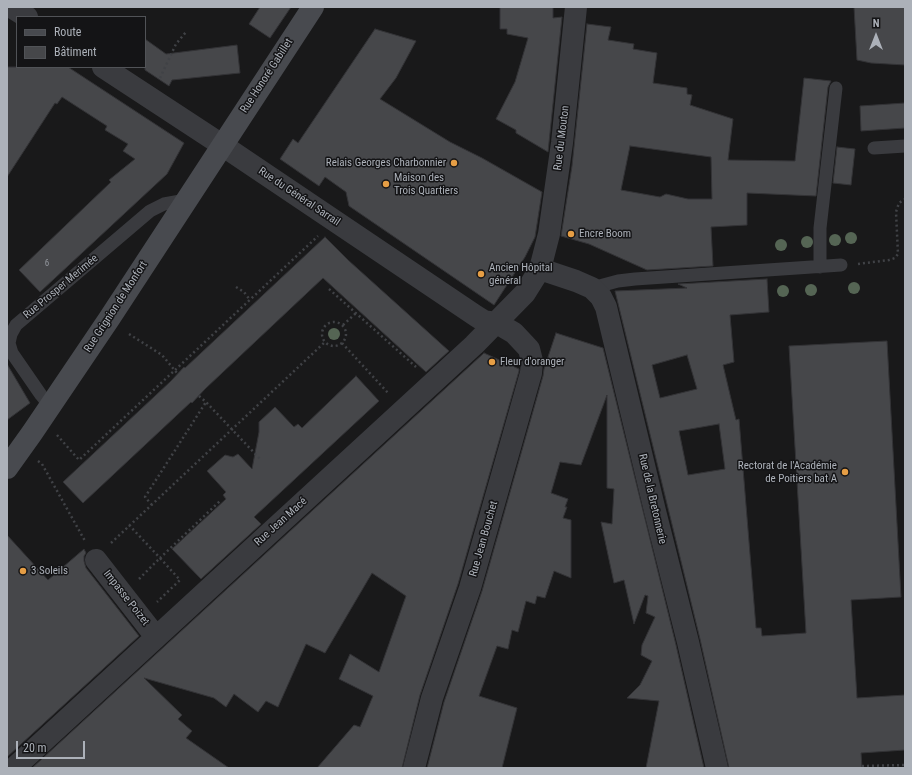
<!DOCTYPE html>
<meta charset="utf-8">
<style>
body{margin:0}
#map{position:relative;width:912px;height:775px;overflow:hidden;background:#19191a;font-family:"Roboto Condensed",sans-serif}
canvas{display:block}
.frame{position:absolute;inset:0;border:8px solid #acb1b9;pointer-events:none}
.legend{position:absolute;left:16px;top:16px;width:130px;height:52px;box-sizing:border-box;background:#141416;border:1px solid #515357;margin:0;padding:5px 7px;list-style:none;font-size:12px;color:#acb1b9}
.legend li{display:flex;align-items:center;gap:8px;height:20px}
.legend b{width:20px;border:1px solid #515357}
.north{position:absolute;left:856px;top:16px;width:40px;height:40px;-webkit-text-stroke:3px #141416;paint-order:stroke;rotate:0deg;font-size:11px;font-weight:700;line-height:16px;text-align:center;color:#acb1b9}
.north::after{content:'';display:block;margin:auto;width:14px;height:18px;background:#acb1b9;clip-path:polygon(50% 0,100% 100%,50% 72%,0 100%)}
.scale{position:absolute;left:16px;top:741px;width:69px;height:18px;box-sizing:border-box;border:2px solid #acb1b9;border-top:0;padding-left:5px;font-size:12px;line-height:14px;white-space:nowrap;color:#acb1b9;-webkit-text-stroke:3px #141416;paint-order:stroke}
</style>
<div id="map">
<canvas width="912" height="775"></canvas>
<div class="frame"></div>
<ul class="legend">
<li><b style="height:5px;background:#484a4f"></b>Route</li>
<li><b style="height:11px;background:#46474a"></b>Bâtiment</li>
</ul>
<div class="north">N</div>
<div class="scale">20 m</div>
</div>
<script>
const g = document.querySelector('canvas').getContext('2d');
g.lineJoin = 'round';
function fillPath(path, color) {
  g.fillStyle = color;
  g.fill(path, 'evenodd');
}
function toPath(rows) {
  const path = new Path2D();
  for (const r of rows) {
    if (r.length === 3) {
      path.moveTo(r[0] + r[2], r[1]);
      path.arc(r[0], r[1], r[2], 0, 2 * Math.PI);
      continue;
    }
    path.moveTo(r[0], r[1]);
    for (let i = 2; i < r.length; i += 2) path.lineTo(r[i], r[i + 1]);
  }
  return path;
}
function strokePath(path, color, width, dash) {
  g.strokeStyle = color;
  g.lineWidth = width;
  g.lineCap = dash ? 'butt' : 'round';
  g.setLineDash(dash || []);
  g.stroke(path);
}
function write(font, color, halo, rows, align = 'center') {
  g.font = font + ' "Roboto Condensed",sans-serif';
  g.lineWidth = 3;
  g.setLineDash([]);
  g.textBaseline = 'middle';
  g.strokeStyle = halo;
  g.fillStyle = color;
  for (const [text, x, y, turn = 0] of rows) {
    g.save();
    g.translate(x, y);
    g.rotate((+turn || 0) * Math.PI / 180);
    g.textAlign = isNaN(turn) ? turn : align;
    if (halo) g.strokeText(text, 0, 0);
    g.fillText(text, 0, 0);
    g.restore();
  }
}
const building = toPath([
 [260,7,291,7,270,38,249,24,260,7],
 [500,7,553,7,553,18,562,17,548,152,516,133,516,130,496,119,515,82,528,38,507,34,507,29,500,29,500,7],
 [854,7,905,7,905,65,871,63,857,60,854,7],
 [587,24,611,27,608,40,634,44,633,49,657,53,653,83,687,88,687,94,692,95,690,105,733,119,728,160,795,161,804,78,831,81,828,87,816,196,747,193,747,225,711,227,713,266,647,270,589,244,561,236,572,166,587,24],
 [630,146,711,157,712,199,688,199,666,194,660,197,621,190,630,146],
 [375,29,416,41,396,78,380,99,450,142,482,158,542,192,535,237,525,257,494,305,349,206,346,192,325,177,319,186,280,159,293,139,298,143,375,29],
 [145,39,166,54,237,45,240,73,172,80,169,86,145,70,145,39],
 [7,67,68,67,184,143,167,174,40,292,19,270,111,182,109,180,135,159,123,151,128,144,105,130,107,126,62,97,57,104,55,103,7,177,7,67],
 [905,103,905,128,861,131,860,106,905,103],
 [837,147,855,149,851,185,833,183,837,147],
 [325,237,348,260,449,351,426,372,323,278,205,389,192,403,191,402,83,503,63,482,171,381,184,367,185,368,325,237],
 [767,279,769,312,730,315,734,362,723,365,736,420,739,419,756,628,761,628,762,636,806,633,789,346,887,341,901,597,851,600,857,698,905,695,905,750,861,753,862,768,729,768,700,639,615,291,687,288,678,284,767,279],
 [687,355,697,389,660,398,652,365,687,355],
 [719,424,725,469,688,475,679,431,719,424],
 [556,333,603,348,676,645,704,768,646,768,659,701,627,698,640,685,652,661,641,655,642,645,655,617,646,613,648,596,645,595,634,624,624,580,614,583,601,522,612,524,614,489,607,488,607,395,581,465,560,462,551,493,568,499,565,507,567,507,563,518,571,520,571,578,554,571,545,598,537,596,535,604,526,601,518,632,512,630,508,649,497,646,479,696,517,708,502,768,427,768,444,702,482,591,543,376,544,369,556,333],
 [484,353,519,369,519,371,458,584,420,695,402,768,317,768,354,725,360,727,373,696,339,679,350,654,379,672,406,596,372,573,325,653,306,644,278,707,266,701,258,712,234,694,226,707,214,698,144,678,182,715,178,719,192,731,186,738,229,768,32,768,484,353],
 [7,364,30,403,7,420,7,364],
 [356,376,379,401,254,517,261,524,201,579,172,549,226,499,223,495,226,492,207,471,225,455,233,457,238,454,252,469,259,432,259,422,275,407,294,427,298,424,302,428,356,376],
 [7,535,48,580,84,549,86,553,84,556,84,561,86,568,139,636,7,757,7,535]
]);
const path = toPath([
 [160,78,176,44,186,32],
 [858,264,889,260,895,258,898,254,896,212,899,203,905,199],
 [236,287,244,292,250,300],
 [329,289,416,367],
 [334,334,12],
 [343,325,356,313],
 [129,334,162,355,177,373],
 [342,343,389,394],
 [199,396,206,402,261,460],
 [57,435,79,460,318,236],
 [38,461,42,464,85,541],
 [152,505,145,497,206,402],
 [129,525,160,558,221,500],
 [111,543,325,342],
 [139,579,160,558,180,580,157,602],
 [862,766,905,765]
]);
const lane = toPath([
 [874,148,905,146],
 [820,267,820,228,836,88],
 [592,288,618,281,635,279,841,265],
 [50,406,41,395,12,353,9,343,11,334,16,325,150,211,164,204,186,200]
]);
const street = toPath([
 [11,7,27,17],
 [103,67,222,145,476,316,484,321,497,323,514,333,529,349,532,361,531,373,470,588,432,698,414,768],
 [540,269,576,281,592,288,601,297,606,307,655,511,688,642,717,768],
 [96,560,156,637],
 [14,768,474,345,525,293,540,269,549,234,562,143,576,7]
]);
const secondary = toPath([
 [7,468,32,433,109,319,313,7]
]);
const trees = [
 [851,238],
 [835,240],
 [807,242],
 [781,245],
 [854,288],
 [811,290],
 [783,291],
 [334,334]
];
const markers = [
 [454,163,4,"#e69e45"],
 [386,184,4,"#e69e45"],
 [571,234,4,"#e69e45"],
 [481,274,4,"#e69e45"],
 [492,362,4,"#e69e45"],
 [845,472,4,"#e69e45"],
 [23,571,4,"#e69e45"]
];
const numberNames = [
 ["6",47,264]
];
const streetNames = [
 ["Rue Honoré Gabillet",267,76,-57],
 ["Rue du Mouton",562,138,-83],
 ["Rue du Général Sarrail",299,197,34],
 ["Rue Prosper Merimée",61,287,-40],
 ["Rue Grignion de Monfort",116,307,-57],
 ["Rue de la Bretonnerie",652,499,77],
 ["Rue Jean Macé",281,522,-42],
 ["Rue Jean Bouchet",484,539,-74],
 ["Impasse Poizet",126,598,52]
];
const poiNames = [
 ["Relais Georges Charbonnier",446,163,"right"],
 ["Maison des",394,178],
 ["Trois Quartiers",394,191],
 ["Encre Boom",579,234],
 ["Ancien Hôpital",489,268],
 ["général",489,281],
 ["Fleur d'oranger",500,362],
 ["Rectorat de l'Académie",837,466,"right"],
 ["de Poitiers bat A",837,479,"right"],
 ["3 Soleils",31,571]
];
fillPath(building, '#46474a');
strokePath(building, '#333336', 1);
strokePath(path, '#404246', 2.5, [2, 3]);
strokePath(lane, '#3a3b3f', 13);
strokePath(street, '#3a3b3f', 22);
strokePath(secondary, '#484a4f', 22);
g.fillStyle = '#556554';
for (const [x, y] of trees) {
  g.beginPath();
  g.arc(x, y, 6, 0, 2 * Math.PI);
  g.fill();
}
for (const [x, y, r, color] of markers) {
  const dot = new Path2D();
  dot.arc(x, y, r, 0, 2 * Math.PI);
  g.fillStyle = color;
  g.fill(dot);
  strokePath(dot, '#141416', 1.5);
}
write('9px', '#92969d', null, numberNames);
write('11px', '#acb1b9', '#141416', streetNames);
write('11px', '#acb1b9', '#141416', poiNames, 'left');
</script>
